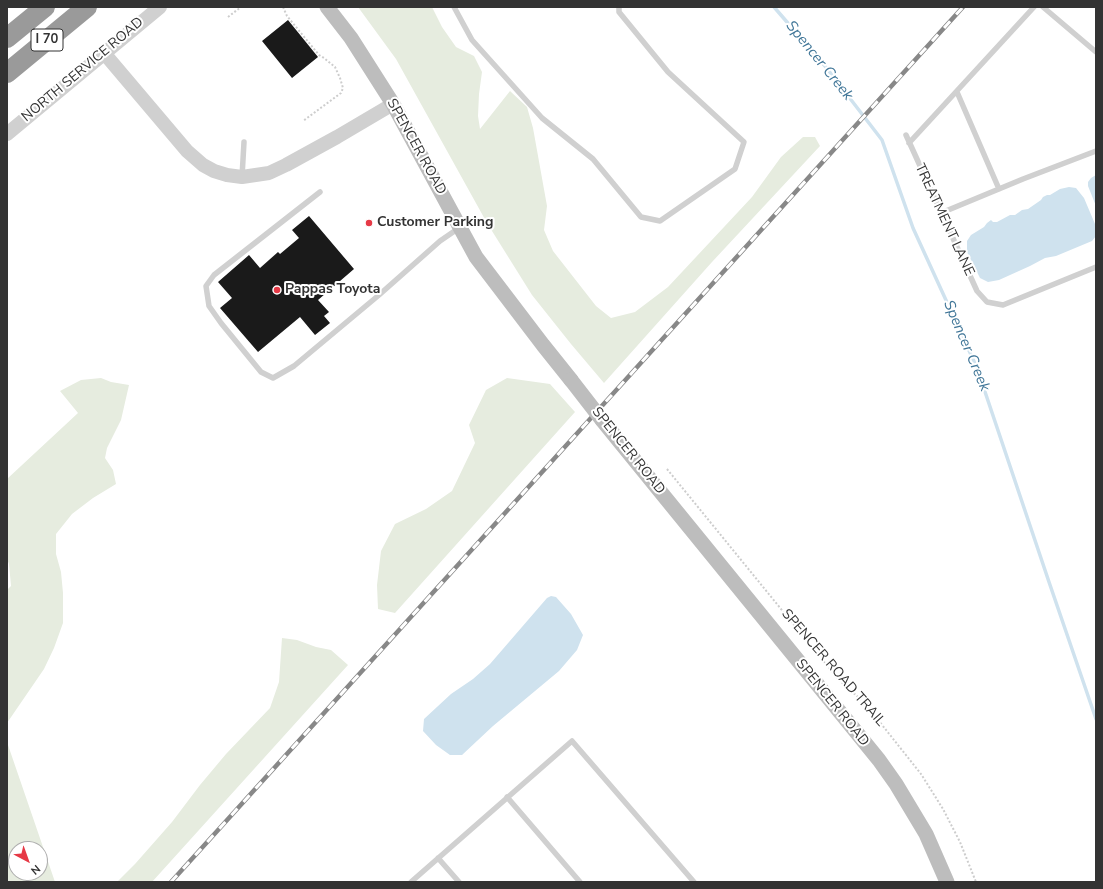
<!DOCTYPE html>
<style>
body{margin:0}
#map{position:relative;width:1103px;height:889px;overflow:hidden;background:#fff;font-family:"Nunito Sans",sans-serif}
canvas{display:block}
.frame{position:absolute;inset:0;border:8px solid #333;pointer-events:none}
.north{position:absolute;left:8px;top:841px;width:40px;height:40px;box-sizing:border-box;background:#fff;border:1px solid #adadad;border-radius:50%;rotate:139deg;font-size:11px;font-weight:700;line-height:16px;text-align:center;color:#333}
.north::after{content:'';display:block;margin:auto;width:14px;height:18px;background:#e63946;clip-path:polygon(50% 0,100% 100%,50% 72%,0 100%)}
</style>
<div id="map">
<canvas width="1103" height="889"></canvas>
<div class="frame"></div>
<div class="north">N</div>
</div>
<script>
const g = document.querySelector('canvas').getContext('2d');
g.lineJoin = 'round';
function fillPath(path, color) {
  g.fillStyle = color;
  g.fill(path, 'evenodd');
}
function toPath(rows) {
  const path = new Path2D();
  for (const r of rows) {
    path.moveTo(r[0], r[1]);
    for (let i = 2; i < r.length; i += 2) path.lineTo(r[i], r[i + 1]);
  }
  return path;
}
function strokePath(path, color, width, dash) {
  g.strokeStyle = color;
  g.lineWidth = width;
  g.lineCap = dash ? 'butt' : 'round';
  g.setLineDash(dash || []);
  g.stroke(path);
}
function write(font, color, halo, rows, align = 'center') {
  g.font = font + ' "Nunito Sans",sans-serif';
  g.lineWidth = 4;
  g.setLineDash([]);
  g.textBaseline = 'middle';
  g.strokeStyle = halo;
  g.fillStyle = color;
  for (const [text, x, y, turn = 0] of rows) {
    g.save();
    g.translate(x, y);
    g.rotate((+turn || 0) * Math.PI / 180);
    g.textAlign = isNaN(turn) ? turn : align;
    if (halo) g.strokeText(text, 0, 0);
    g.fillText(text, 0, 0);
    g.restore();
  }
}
const green = toPath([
 [358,7,432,7,442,27,456,47,474,56,482,72,479,94,478,116,480,129,510,91,527,107,533,128,547,206,544,230,553,251,596,306,611,318,635,312,668,287,752,197,781,157,803,137,815,137,820,146,712,262,604,383,571,344,532,295,487,223,396,59],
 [101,378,111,382,129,385,121,420,107,448,105,458,113,470,116,484,93,498,72,514,56,534,56,554,61,572,63,593,63,623,54,648,44,669,7,723,7,590,11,586,9,564,7,559,7,479,78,413,60,391,81,380],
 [507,378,550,384,575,412,395,613,378,609,377,585,381,551,395,524,426,509,452,491,475,443,469,425,486,390],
 [282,638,297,640,316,647,331,650,348,665,152,882,117,882,135,864,172,822,200,785,226,754,270,708,279,682],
 [7,736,8,745,55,882,7,882],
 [16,849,40,849,40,873,16,873]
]);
const water = toPath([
 [1096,175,1096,206,1088,186,1088,182,1091,178],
 [1069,187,1076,188,1084,198,1095,224,1096,236,1092,241,1056,256,1045,258,1030,266,999,280,988,282,980,278,967,252,967,241,971,235,984,227,987,223,991,220,993,222,997,222,1010,215,1015,215,1022,210,1028,209,1041,200,1043,197,1047,195,1050,195,1060,189],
 [551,596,556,597,571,614,583,635,577,650,559,671,493,726,462,755,450,755,436,745,423,731,424,719,451,694,473,679,490,664,547,598]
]);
const stream = toPath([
 [774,7,825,66,882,140,913,228,977,368,1049,582,1096,719]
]);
const building = toPath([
 [288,20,318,57,292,78,262,41],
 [309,216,354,269,318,300,329,312,324,316,330,323,315,335,300,317,258,352,220,308,232,298,218,282,249,255,260,268,278,252,280,254,299,238,292,230]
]);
const path = toPath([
 [283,7,287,16,319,55,324,58,335,67,340,78,343,88,341,93,303,121],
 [228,17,241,7],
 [667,469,838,679,858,697,871,711,921,774,943,809,960,842,976,882]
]);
const service = toPath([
 [454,7,472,40,542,118,593,159,641,217,660,221,735,169,744,142,668,72,619,12,619,7],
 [1043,7,1096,52],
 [957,92,999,189],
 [906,135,977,291,987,302,1003,305,1096,267],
 [909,143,1034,7],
 [242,177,244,142],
 [320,192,214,275,206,286,209,306,221,323,261,372,273,378,294,366,379,295,440,241,459,228],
 [941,213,1023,179,1096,151],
 [507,797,580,882],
 [438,858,459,882],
 [411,882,572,741,694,882]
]);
const tertiary = toPath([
 [104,53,187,151,203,165,214,171,227,175,242,177,269,173,286,165,337,137,393,104],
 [7,134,160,7]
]);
const secondary = toPath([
 [327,7,351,38,393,104,476,257,543,345,571,380],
 [602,420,879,760,896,784,926,834,947,882]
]);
const motorway = toPath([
 [7,38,45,7],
 [7,73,87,7]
]);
const rail = toPath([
 [171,882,963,7]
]);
const secondaryBridge = toPath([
 [571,380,602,420]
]);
const markers = [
 [369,223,4,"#e63946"],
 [277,290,4,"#e63946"]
];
const shields = [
 [47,40,32]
];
const shieldNames = [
 ["I 70",47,40]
];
const streetNames = [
 ["NORTH SERVICE ROAD",83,70,-40],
 ["SPENCER ROAD",416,147,61],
 ["TREATMENT LANE",944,220,65],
 ["SPENCER ROAD",628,451,51],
 ["SPENCER ROAD TRAIL",833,668,49],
 ["SPENCER ROAD",832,703,51]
];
const poiNames = [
 ["Customer Parking",377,223],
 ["Pappas Toyota",285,290]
];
const waterNames = [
 ["Spencer Creek",819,61,51],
 ["Spencer Creek",966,346,67]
];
fillPath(green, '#e6ecdf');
fillPath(water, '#cfe2ee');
strokePath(stream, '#cfe2ee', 3.5);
fillPath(building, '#1a1a1a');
strokePath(path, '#cdcdcd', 2, [2, 2]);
strokePath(service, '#d0d0d0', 5.5);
strokePath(tertiary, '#d0d0d0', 14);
strokePath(secondary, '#bdbdbd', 15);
strokePath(motorway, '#9a9a9a', 20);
strokePath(rail, '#888', 4.5);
strokePath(rail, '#fff', 3, [9]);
strokePath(secondaryBridge, '#bdbdbd', 15);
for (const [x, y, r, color] of markers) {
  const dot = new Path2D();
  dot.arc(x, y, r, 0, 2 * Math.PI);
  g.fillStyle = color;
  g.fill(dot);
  strokePath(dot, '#fff', 1.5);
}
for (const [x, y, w] of shields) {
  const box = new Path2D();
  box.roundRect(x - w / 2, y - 11, w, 22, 3);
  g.fillStyle = '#fff';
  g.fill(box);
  strokePath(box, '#333', 1);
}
write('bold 13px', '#333', null, shieldNames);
write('14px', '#333', '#fff', streetNames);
write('bold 14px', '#333', '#fff', poiNames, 'left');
write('italic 15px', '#3f7597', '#fff', waterNames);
</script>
